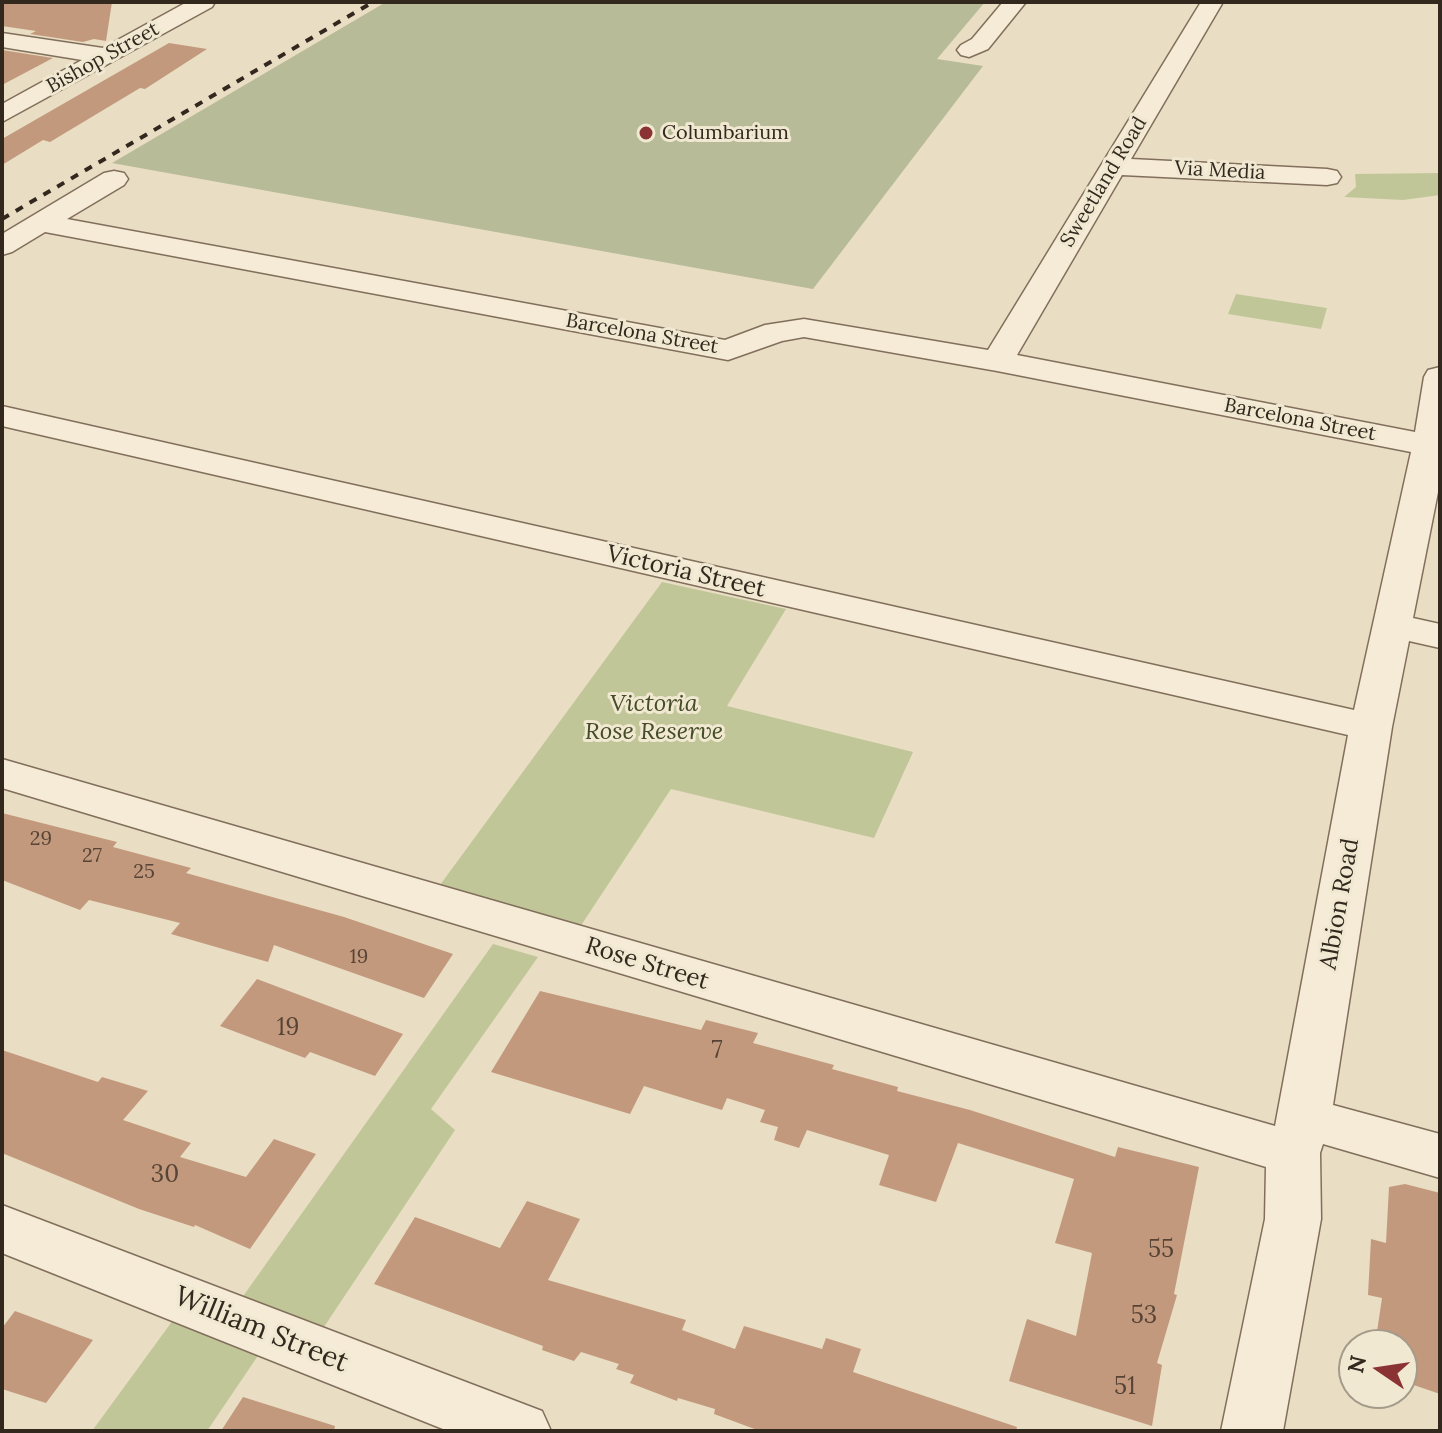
<!DOCTYPE html>
<style>
body{margin:0}
#map{position:relative;width:1442px;height:1433px;overflow:hidden;background:#e9ddc3;font-family:Lora,serif}
canvas{display:block}
.frame{position:absolute;inset:0;border:4px solid #33281e;pointer-events:none}
.north{position:absolute;left:1338px;top:1329px;width:80px;height:80px;box-sizing:border-box;background:#f1e8d2;border:2px solid #a59b8a;border-radius:50%;rotate:283deg;font-size:22px;font-weight:700;line-height:32px;text-align:center;color:#33281e}
.north::after{content:'';display:block;margin:auto;width:28px;height:36px;background:#8a3234;clip-path:polygon(50% 0,100% 100%,50% 72%,0 100%)}
</style>
<div id="map">
<canvas width="1442" height="1433"></canvas>
<div class="frame"></div>
<div class="north">N</div>
</div>
<script>
const g = document.querySelector('canvas').getContext('2d');
g.lineJoin = 'round';
function fillPath(path, color) {
  g.fillStyle = color;
  g.fill(path, 'evenodd');
}
function toPath(rows) {
  const path = new Path2D();
  for (const r of rows) {
    path.moveTo(r[0], r[1]);
    for (let i = 2; i < r.length; i += 2) path.lineTo(r[i], r[i + 1]);
  }
  return path;
}
function strokePath(path, color, width, dash) {
  g.strokeStyle = color;
  g.lineWidth = width;
  g.lineCap = dash ? 'butt' : 'round';
  g.setLineDash(dash || []);
  g.stroke(path);
}
function write(font, color, halo, rows, align = 'center') {
  g.font = font + ' Lora,serif';
  g.lineWidth = 6;
  g.setLineDash([]);
  g.textBaseline = 'middle';
  g.strokeStyle = halo;
  g.fillStyle = color;
  for (const [text, x, y, turn = 0] of rows) {
    g.save();
    g.translate(x, y);
    g.rotate((+turn || 0) * Math.PI / 180);
    g.textAlign = isNaN(turn) ? turn : align;
    if (halo) g.strokeText(text, 0, 0);
    g.fillText(text, 0, 0);
    g.restore();
  }
}
const green = toPath([
 [1440,173,1440,195,1403,200,1344,197,1356,187,1355,174],
 [1236,294,1327,308,1321,329,1228,314],
 [662,582,786,609,727,706,913,752,874,838,671,789,580,927,440,885],
 [493,944,538,957,431,1109,455,1130,310,1348,229,1316],
 [187,1301,272,1335,207,1431,92,1431]
]);
const cemetery = toPath([
 [386,2,985,2,937,59,983,66,813,289,112,163]
]);
const building = toPath([
 [2,2,112,2,106,41,94,39,83,42,30,34,36,31,2,26],
 [169,43,207,49,145,89,140,88,50,142,43,140,2,165,2,139],
 [2,50,53,58,2,85],
 [2,813,117,842,113,847,191,868,186,873,344,917,453,954,424,998,274,945,268,962,171,934,180,923,89,900,80,910,2,880],
 [257,979,403,1034,375,1076,310,1052,305,1058,220,1026],
 [540,991,701,1030,706,1020,758,1033,753,1043,834,1065,832,1069,898,1087,897,1091,970,1110,1115,1157,1118,1147,1199,1167,1174,1294,1177,1295,1157,1363,1162,1365,1152,1426,1009,1381,1027,1319,1076,1336,1092,1253,1055,1243,1074,1179,958,1143,936,1202,879,1185,889,1155,807,1130,799,1148,774,1140,778,1127,760,1122,765,1110,727,1098,722,1110,644,1086,630,1114,491,1072],
 [2,1050,98,1082,102,1077,148,1091,123,1120,191,1143,180,1157,246,1177,274,1139,316,1154,250,1249,195,1225,194,1227,139,1209,2,1153],
 [1405,1184,1440,1193,1440,1394,1402,1381,1402,1345,1375,1345,1382,1298,1368,1295,1371,1239,1386,1243,1389,1187],
 [527,1201,580,1219,548,1280,686,1320,682,1330,735,1349,744,1326,822,1349,826,1338,861,1349,853,1372,1017,1427,1016,1431,760,1431,714,1414,715,1409,678,1398,677,1401,630,1383,634,1375,616,1369,619,1364,581,1352,574,1361,542,1350,543,1346,374,1284,415,1217,500,1248],
 [15,1311,93,1340,46,1403,2,1389,2,1328],
 [243,1397,335,1426,334,1431,221,1431]
]);
const minor = toPath([
 [187,2,215,2,212,7,2,122,2,104,82,60,2,47,2,33,103,48,187,2],
 [1003,2,1026,2,988,49,969,57,961,55,957,50,961,45,972,39,1003,2],
 [1201,2,1223,2,1131,159,1327,169,1337,171,1341,177,1337,183,1327,185,1122,175,1017,355,1415,432,1424,377,1428,370,1440,367,1440,482,1413,618,1440,624,1440,648,1409,641,1392,727,1333,1105,1440,1134,1440,1178,1323,1144,1320,1153,1321,1219,1283,1431,1221,1431,1265,1219,1266,1167,2,788,2,759,1275,1126,1348,735,2,426,2,406,1354,710,1411,452,997,371,804,337,782,341,728,360,45,232,12,252,2,255,2,234,104,173,114,171,124,173,128,179,124,185,67,219,725,340,765,325,804,319,988,350,1201,2],
 [2,1205,542,1411,551,1431,448,1431,2,1253,2,1205]
]);
const rail = toPath([
 [2,219,373,2]
]);
const markers = [
 [646,133,8,"#8a3234"]
];
const farStreetnames = [
 ["Bishop Street",103,58,-29],
 ["Via Media",1220,171,3],
 ["Sweetland Road",1104,182,-59],
 ["Barcelona Street",642,334,10],
 ["Barcelona Street",1300,420,11]
];
const farPoinames = [
 ["Columbarium",662,133]
];
const numberNames = [
 ["29",41,839],
 ["27",92,856],
 ["25",144,872],
 ["19",359,957]
];
const streetNames = [
 ["Victoria Street",686,572,13],
 ["Albion Road",1340,904,-80],
 ["Rose Street",647,964,17]
];
const parkNames = [
 ["Victoria",654,704],
 ["Rose Reserve",654,732]
];
const nearNumbernames = [
 ["19",288,1028],
 ["7",717,1051],
 ["30",165,1175],
 ["55",1161,1250],
 ["53",1144,1316],
 ["51",1125,1387]
];
const nearStreetnames = [
 ["William Street",261,1330,22]
];
fillPath(green, '#c1c699');
fillPath(cemetery, '#b7bb97');
fillPath(building, '#c3997d');
strokePath(minor, '#816f5c', 3);
fillPath(minor, '#f5ebd6');
strokePath(rail, '#33281e', 4, [8, 8]);
for (const [x, y, r, color] of markers) {
  const dot = new Path2D();
  dot.arc(x, y, r, 0, 2 * Math.PI);
  g.fillStyle = color;
  g.fill(dot);
  strokePath(dot, '#f1e8d2', 3);
}
write('20px', '#33281e', '#f1e8d2', farStreetnames);
write('20px', '#33281e', '#f1e8d2', farPoinames, 'left');
write('20px', '#574436', null, numberNames);
write('24px', '#33281e', '#f1e8d2', streetNames);
write('italic 24px', '#444d27', '#f1e8d2', parkNames);
write('24px', '#574436', null, nearNumbernames);
write('28px', '#33281e', '#f1e8d2', nearStreetnames);
</script>
